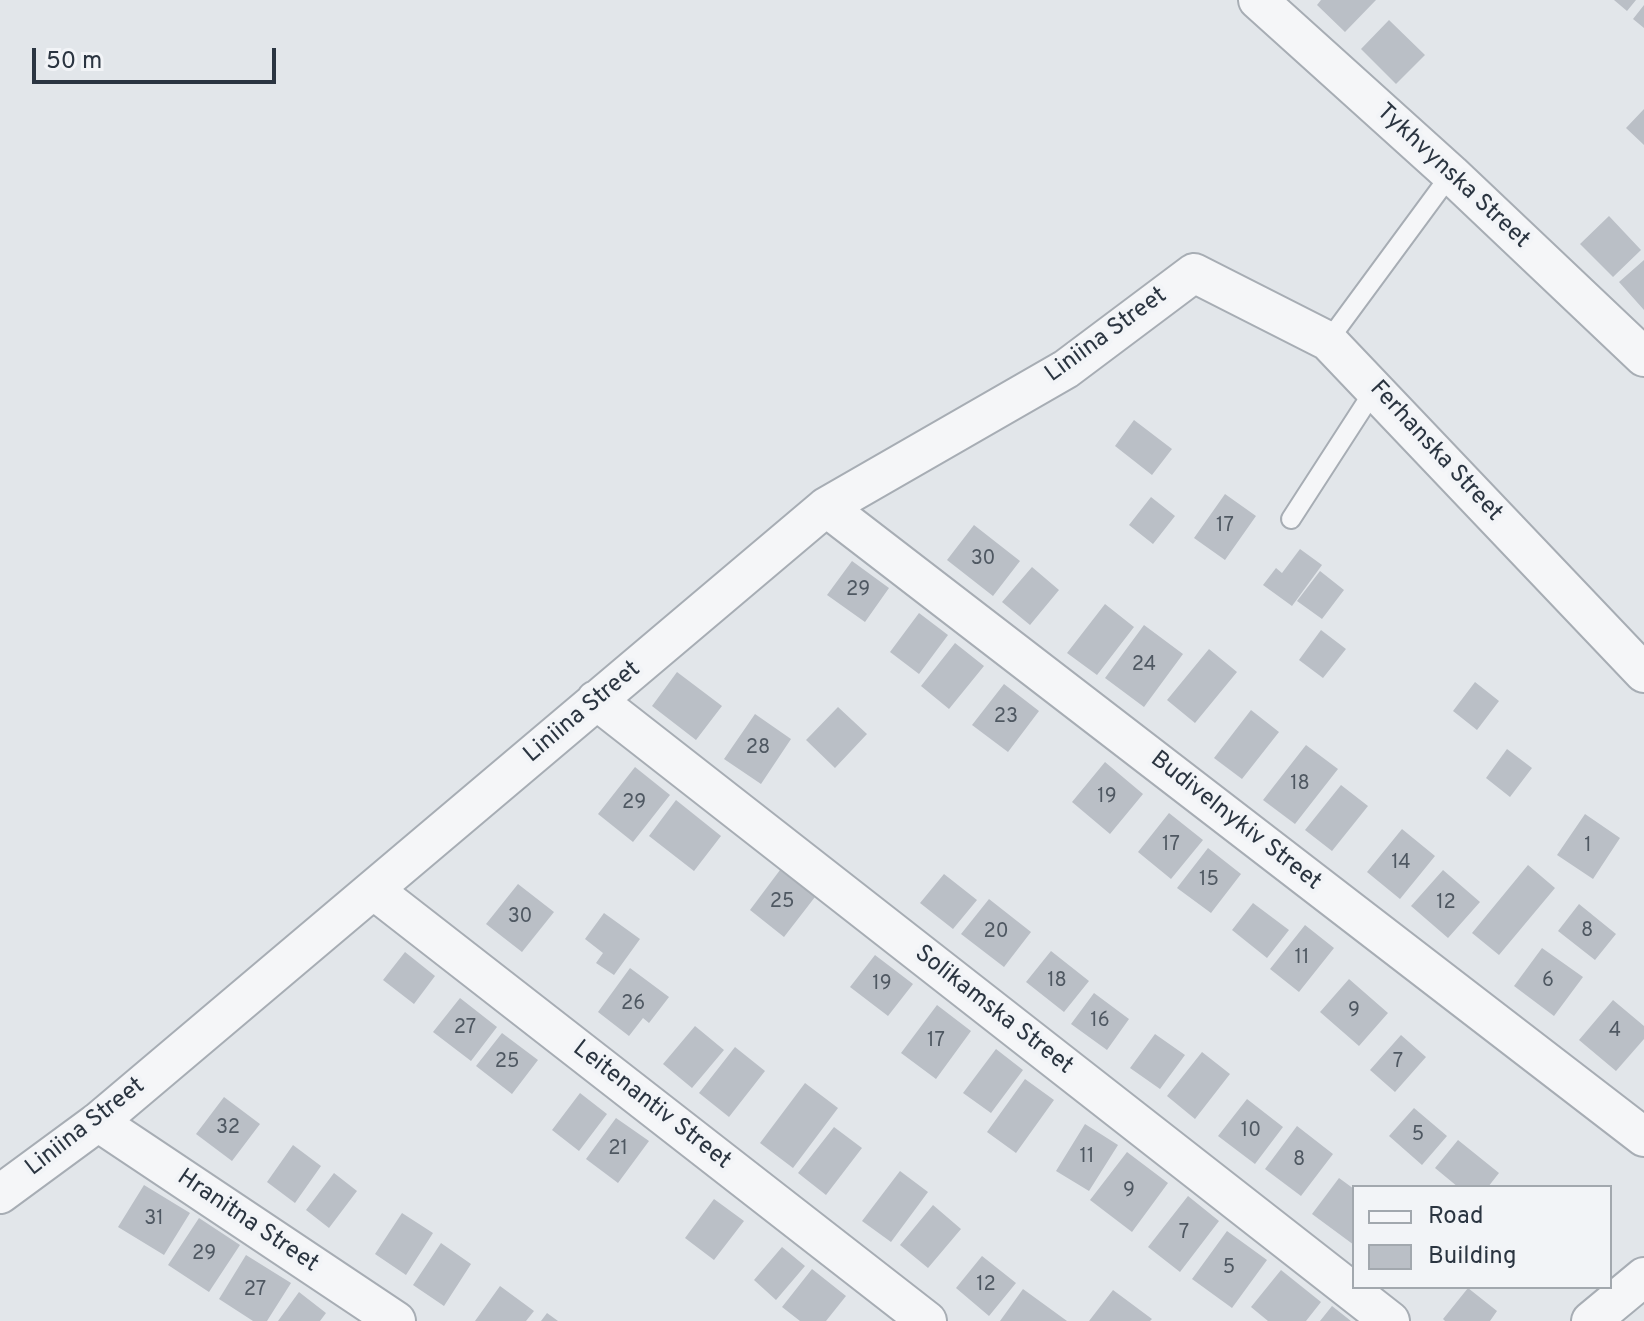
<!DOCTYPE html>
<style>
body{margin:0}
#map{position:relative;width:1644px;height:1321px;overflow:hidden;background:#e2e6ea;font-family:Overpass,sans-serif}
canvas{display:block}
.legend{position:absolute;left:1352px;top:1185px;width:260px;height:104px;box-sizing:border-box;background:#f2f4f7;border:2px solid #a2a8ae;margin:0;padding:10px 14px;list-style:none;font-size:24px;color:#2b3541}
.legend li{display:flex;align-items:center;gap:16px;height:40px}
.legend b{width:40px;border:2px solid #a2a8ae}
.scale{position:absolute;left:32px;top:48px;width:244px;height:36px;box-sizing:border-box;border:4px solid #2b3541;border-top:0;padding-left:10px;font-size:24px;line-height:28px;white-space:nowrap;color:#2b3541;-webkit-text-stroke:6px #f2f4f7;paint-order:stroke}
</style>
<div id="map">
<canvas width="1644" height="1321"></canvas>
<ul class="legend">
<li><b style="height:10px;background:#f5f6f8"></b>Road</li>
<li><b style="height:22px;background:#babfc6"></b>Building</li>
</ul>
<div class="scale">50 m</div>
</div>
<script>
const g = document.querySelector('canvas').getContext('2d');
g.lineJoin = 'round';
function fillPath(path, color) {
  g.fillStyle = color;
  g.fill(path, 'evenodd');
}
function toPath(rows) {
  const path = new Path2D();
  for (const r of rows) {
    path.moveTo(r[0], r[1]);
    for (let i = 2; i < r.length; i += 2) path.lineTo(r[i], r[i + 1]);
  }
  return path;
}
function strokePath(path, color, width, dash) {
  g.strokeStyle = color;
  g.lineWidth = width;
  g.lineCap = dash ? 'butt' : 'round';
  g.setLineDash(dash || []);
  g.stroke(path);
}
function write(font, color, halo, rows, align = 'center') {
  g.font = font + ' Overpass,sans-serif';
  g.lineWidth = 8;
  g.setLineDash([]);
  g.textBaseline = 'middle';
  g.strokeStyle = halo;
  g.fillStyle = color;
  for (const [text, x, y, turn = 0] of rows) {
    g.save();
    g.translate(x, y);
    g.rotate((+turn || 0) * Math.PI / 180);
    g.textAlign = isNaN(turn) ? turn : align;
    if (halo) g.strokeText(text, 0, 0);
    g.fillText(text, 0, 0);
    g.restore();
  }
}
const building = toPath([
 [1321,0,1376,0,1345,32,1317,5],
 [1614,0,1636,0,1627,11],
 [1644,5,1644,28,1633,19],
 [1389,20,1425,55,1396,84,1361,49],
 [1644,109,1644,145,1626,128],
 [1609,216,1641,250,1613,277,1580,244],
 [1644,260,1644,310,1619,282],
 [1134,420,1172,449,1152,475,1115,446],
 [1225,494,1256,516,1225,560,1194,538],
 [1151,497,1175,516,1153,544,1129,525],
 [974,525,1020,561,993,596,947,560],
 [1300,549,1322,565,1292,606,1263,585,1276,568,1282,573],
 [852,561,889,588,865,622,827,595],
 [1032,567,1059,590,1030,625,1002,602],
 [1320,571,1344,590,1322,619,1297,601],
 [1105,604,1134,627,1097,675,1067,653],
 [919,613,948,635,919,674,890,652],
 [1144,625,1183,654,1144,707,1105,678],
 [1321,630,1346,649,1323,678,1299,660],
 [955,643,984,666,949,709,921,686],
 [1209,649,1237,672,1195,723,1167,700],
 [677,672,722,706,696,740,652,706],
 [1475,682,1499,701,1477,730,1453,711],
 [1004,684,1039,711,1008,752,972,725],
 [838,707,867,734,835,768,806,740],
 [1251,710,1279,732,1242,779,1214,758],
 [755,714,791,739,761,784,724,759],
 [1306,745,1338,769,1295,824,1263,800],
 [1507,749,1532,768,1510,797,1486,778],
 [1105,762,1143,794,1110,834,1072,802],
 [635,767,670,795,633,842,598,814],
 [1341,785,1368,806,1332,851,1305,830],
 [676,800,721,836,694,871,649,836],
 [1169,813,1203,840,1171,879,1138,852],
 [1585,814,1620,838,1593,879,1557,855],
 [1402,829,1435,856,1400,899,1367,872],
 [1208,848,1241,874,1211,913,1177,888],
 [1528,865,1555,888,1499,955,1472,933],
 [780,870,815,897,784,937,750,910],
 [1443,870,1480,902,1448,938,1411,906],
 [944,874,977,900,953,929,920,903],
 [518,884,554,912,522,952,486,924],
 [989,899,1031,932,1004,967,961,934],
 [1253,903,1289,930,1267,958,1232,930],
 [1579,904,1616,934,1595,960,1558,931],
 [604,913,640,939,614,975,596,963,603,953,585,939],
 [1305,925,1334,948,1299,992,1270,969],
 [1542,948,1583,977,1554,1016,1514,986],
 [1051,951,1089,981,1064,1012,1026,982],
 [405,952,435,976,414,1004,383,980],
 [875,955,913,984,888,1016,850,987],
 [630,968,669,997,649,1023,643,1018,629,1036,598,1012],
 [1349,979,1388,1013,1359,1046,1320,1012],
 [1094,993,1129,1019,1107,1050,1071,1024],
 [460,998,497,1027,471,1061,433,1032],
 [1613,1000,1644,1026,1644,1039,1616,1071,1579,1040],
 [937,1005,971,1031,936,1079,901,1053],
 [695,1026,724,1050,692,1088,663,1064],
 [502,1033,538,1060,512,1094,476,1066],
 [1155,1034,1185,1055,1160,1089,1130,1068],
 [1401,1035,1426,1057,1395,1092,1370,1070],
 [735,1047,765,1071,729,1117,699,1093],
 [996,1049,1023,1070,991,1113,963,1093],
 [1202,1052,1230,1074,1195,1119,1167,1096],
 [1025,1079,1054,1100,1016,1153,987,1132],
 [805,1083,838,1108,793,1168,760,1143],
 [580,1093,607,1114,579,1151,552,1130],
 [224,1097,260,1124,232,1161,196,1134],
 [1247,1099,1283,1127,1255,1164,1218,1136],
 [1414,1108,1447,1136,1422,1165,1389,1136],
 [616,1118,649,1141,618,1183,586,1159],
 [1085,1124,1118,1145,1089,1191,1056,1171],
 [1297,1126,1333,1154,1301,1196,1265,1169],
 [834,1127,862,1148,826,1195,798,1173],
 [1458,1140,1499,1173,1488,1187,1458,1187,1435,1168],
 [293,1145,321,1166,295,1203,267,1182],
 [1127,1152,1168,1183,1132,1232,1090,1200],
 [900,1171,928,1192,891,1242,862,1221],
 [334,1173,357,1191,329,1228,306,1210],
 [1339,1178,1354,1189,1354,1245,1312,1214],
 [144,1185,190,1213,164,1255,118,1227],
 [1188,1196,1219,1221,1180,1272,1148,1247],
 [714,1199,744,1221,714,1260,685,1238],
 [933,1205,961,1229,928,1268,900,1245],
 [402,1213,433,1233,406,1275,375,1254],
 [199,1218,240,1245,209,1292,168,1265],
 [1227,1231,1267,1260,1232,1308,1192,1279],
 [441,1243,471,1264,444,1306,413,1285],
 [782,1247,805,1266,776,1300,754,1280],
 [246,1255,291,1283,267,1321,253,1321,219,1299],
 [982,1256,1016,1283,989,1316,956,1288],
 [812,1269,846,1296,826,1321,800,1321,782,1307],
 [1281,1270,1321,1302,1306,1321,1268,1321,1251,1307],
 [500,1286,534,1311,526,1321,475,1321],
 [1468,1288,1497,1311,1490,1321,1445,1321,1443,1319],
 [1023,1289,1067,1321,1000,1321],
 [1113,1290,1152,1319,1150,1321,1089,1321],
 [299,1292,326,1313,320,1321,278,1321],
 [1332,1306,1351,1321,1320,1321],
 [547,1313,558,1321,541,1321]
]);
const service = toPath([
 [1328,341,1451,174],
 [1291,519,1375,389]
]);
const minor = toPath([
 [1258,0,1451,174,1644,357],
 [826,507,1644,1137],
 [596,700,1390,1321],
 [375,891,927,1321],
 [98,1122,396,1321],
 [0,1194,98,1122,826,507,1066,369,1194,273,1328,341,1644,673],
 [1591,1321,1644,1277]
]);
const numberNames = [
 ["17",1225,527],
 ["30",983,560],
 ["29",858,591],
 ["24",1144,666],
 ["23",1006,718],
 ["28",758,749],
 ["18",1300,785],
 ["19",1107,798],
 ["29",634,804],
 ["17",1171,846],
 ["1",1588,847],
 ["14",1401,864],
 ["15",1209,881],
 ["25",782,903],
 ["12",1446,904],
 ["30",520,918],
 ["8",1587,932],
 ["20",996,933],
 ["11",1302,959],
 ["18",1057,982],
 ["6",1548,982],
 ["19",882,985],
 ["26",633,1005],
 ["9",1354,1012],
 ["16",1100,1022],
 ["27",465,1029],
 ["4",1615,1032],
 ["17",936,1042],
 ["25",507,1063],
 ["7",1398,1063],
 ["32",228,1129],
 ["10",1251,1132],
 ["5",1418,1136],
 ["21",618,1150],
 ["11",1087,1158],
 ["8",1299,1161],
 ["9",1129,1192],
 ["31",154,1220],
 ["7",1184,1234],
 ["29",204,1255],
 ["5",1229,1269],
 ["12",986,1286],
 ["27",255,1291]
];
const streetNames = [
 ["Tykhvynska Street",1452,177,43],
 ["Liniina Street",1107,336,-36],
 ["Ferhanska Street",1435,452,47],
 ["Liniina Street",583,713,-40],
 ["Budivelnykiv Street",1235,822,38],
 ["Solikamska Street",993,1011,38],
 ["Leitenantiv Street",651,1106,38],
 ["Liniina Street",86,1128,-38],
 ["Hranitna Street",247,1222,34]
];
fillPath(building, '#babfc6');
strokePath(service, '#a7adb4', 22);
strokePath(minor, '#a7adb4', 42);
strokePath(service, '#f5f6f8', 18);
strokePath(minor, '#f5f6f8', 38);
write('20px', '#4f5862', null, numberNames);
write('24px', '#2b3541', '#f2f4f7', streetNames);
</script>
